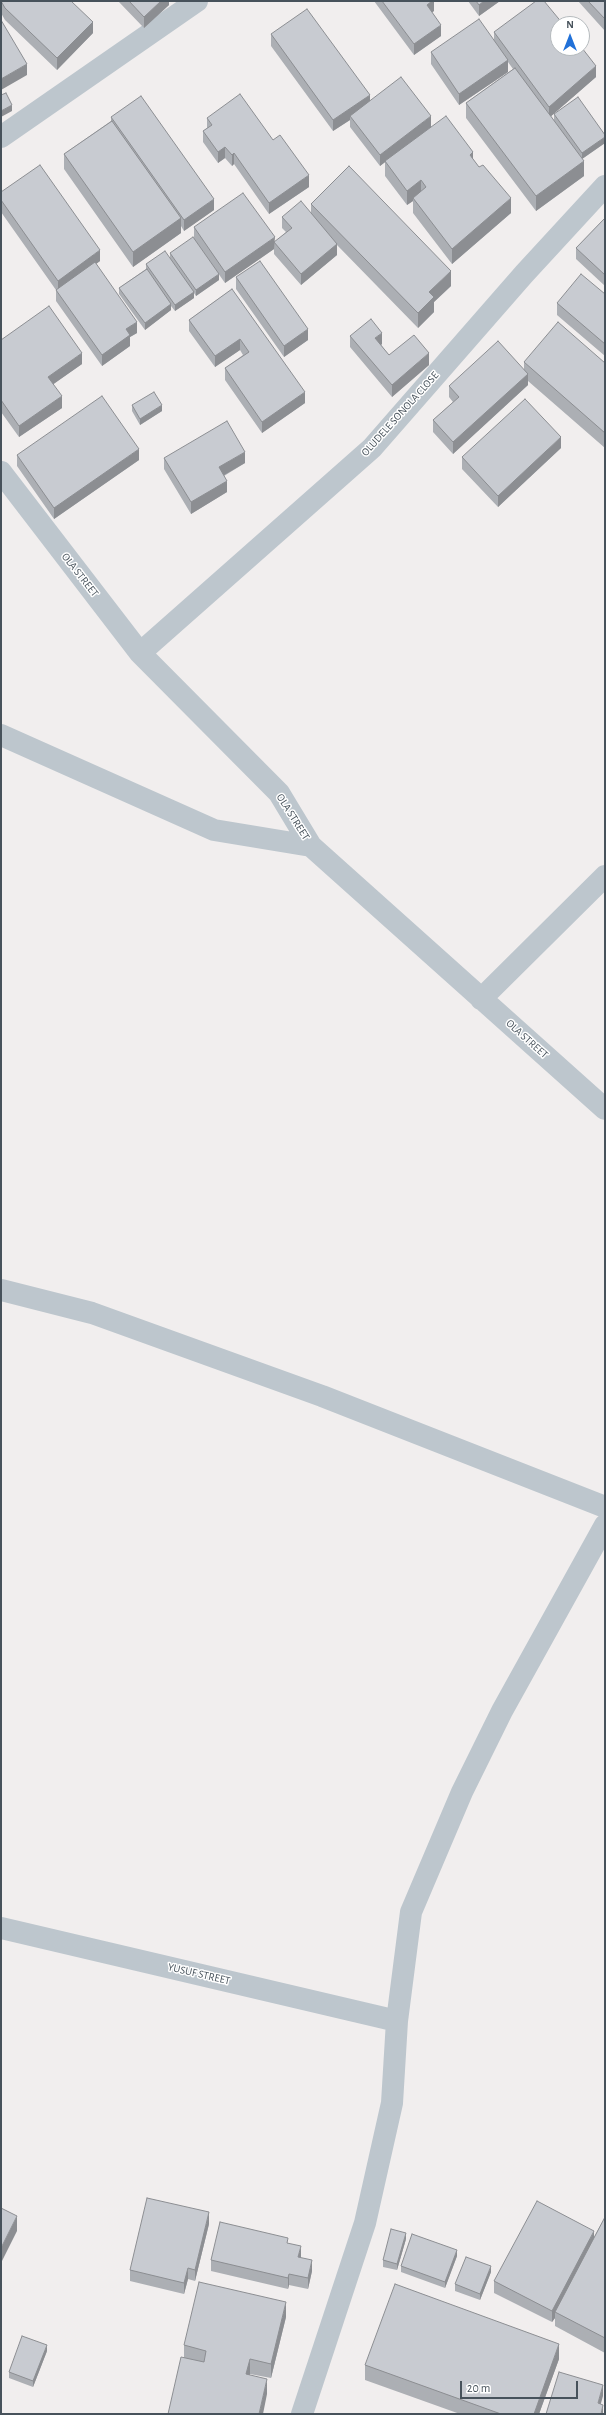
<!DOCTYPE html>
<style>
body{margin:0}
#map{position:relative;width:606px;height:2415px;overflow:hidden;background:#f1eeee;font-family:"Alegreya Sans",sans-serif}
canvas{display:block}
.frame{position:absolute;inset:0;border:2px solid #47525b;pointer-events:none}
.north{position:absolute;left:550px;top:16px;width:40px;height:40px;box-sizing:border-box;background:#fff;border:1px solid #b5babd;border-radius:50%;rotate:0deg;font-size:11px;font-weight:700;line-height:16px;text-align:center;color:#47525b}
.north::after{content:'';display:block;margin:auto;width:14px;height:18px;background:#2171d8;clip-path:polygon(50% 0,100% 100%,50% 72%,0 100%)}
.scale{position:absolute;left:460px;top:2381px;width:118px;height:18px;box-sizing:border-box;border:2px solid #47525b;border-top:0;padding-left:5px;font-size:12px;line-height:14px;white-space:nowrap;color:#47525b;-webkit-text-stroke:3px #fff;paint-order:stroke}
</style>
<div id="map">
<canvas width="606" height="2415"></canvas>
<div class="frame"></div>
<div class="north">N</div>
<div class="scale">20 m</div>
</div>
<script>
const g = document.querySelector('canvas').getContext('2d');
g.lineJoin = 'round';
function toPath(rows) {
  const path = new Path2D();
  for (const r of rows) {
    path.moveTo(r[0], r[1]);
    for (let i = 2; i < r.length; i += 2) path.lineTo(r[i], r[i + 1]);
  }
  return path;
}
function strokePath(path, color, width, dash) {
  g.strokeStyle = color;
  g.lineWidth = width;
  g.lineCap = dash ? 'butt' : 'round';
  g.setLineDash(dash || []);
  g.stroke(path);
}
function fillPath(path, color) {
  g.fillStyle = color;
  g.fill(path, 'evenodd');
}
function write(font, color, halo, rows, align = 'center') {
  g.font = font + ' "Alegreya Sans",sans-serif';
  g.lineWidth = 3;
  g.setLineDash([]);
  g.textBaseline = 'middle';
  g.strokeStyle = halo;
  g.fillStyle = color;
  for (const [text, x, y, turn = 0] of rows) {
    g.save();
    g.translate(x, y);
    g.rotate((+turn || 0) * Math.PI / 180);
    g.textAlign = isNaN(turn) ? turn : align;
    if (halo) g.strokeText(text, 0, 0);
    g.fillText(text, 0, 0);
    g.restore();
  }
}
const street = toPath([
 [1,137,197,1],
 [1,472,140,653,279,793,311,846,605,1109],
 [140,653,372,448,524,274,605,186],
 [1,735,214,830,311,846],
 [481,999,605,876],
 [1,1290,92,1313,322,1396,605,1507],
 [1,1928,397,2021],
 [302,2414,365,2223,392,2103,397,2021,411,1912,462,1792,502,1711,605,1525]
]);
const wall = toPath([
 [1,1,93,33,57,70,5,20,1,13],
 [118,1,169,1,169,5,144,28],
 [374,1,434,1,434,11,432,12,441,36,414,55],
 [468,1,500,1,479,16],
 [578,1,605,1,605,31],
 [494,32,596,77,551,116,554,120,554,114,605,143,582,159,584,176,536,211,466,118,466,103,513,69,508,62,508,72,459,105,431,64,431,52,494,39],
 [271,34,370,101,431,127,473,159,511,213,452,264,413,213,413,201,407,205,385,176,385,162,380,166,350,127,350,120,333,131,271,46],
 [111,117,214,210,184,231,181,226,181,233,133,267,64,169,64,154,111,121],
 [207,118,273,140,309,187,269,214,234,164,232,166,225,158,218,163,203,142,203,131,207,128],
 [1,192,100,261,96,264,137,333,130,337,130,346,102,366,56,301,56,290,1,212],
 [311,204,451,286,434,302,434,312,418,328,337,245,337,255,301,285,274,254,274,249,225,283,194,239,194,227,275,242,286,232,282,228,282,217,311,213],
 [605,218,605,286,576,259,576,248],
 [170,253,219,280,196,296,194,293,194,298,175,311,171,306,171,310,145,330,119,294,119,288,146,269,146,264,170,259],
 [236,277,308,340,284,357,236,289],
 [232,289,305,403,262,433,225,380,225,368,243,355,240,350,215,367,189,331,189,320],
 [605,294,605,356,557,315,557,303],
 [350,336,382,344,381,345,389,355,429,365,392,397,350,347],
 [1,340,82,364,53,384,62,408,19,437,1,412],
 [524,362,605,363,605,448,528,381,528,385,453,454,433,432,433,420,453,402,449,397,449,386,524,369],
 [132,405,162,411,140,425,132,411],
 [561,448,498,507,462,469,462,457],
 [17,455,139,460,54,519,17,466],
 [164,458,245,463,224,476,227,492,191,514,164,469],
 [605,2217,605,2353,555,2326,555,2318,552,2322,494,2293,494,2281,594,2237],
 [209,2224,195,2281,188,2279,184,2294,130,2281,130,2270],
 [406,2239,397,2270,383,2267,383,2260],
 [288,2243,312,2271,308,2289,289,2285,288,2289,211,2271,211,2260],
 [457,2256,445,2288,401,2272,401,2266],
 [491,2272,480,2300,455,2291,455,2284],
 [286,2317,271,2378,250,2374,250,2375,267,2394,184,2358,184,2345],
 [47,2351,33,2387,9,2378,9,2372],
 [559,2359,539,2414,460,2414,365,2380,365,2365]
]);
const shadedWall = toPath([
 [161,1,169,1,169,5,144,28,144,17],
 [432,1,434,1,434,11,427,16,427,5],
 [484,1,500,1,479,16,479,5],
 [93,22,93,33,57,70,57,58],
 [441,25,441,36,414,55,414,44],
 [508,60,508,72,459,105,459,94],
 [27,64,27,75,1,90,1,79],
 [596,66,596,77,549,118,549,107],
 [370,95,370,106,350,116,350,120,333,131,333,120],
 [12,105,12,111,1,117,1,111],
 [431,116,431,127,380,166,380,155],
 [605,137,605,143,582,159,582,153],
 [225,147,225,158,218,163,218,152],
 [473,152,473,167,470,155],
 [234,153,234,164,232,166,232,155],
 [584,161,584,176,536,211,536,196],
 [309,175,309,187,269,214,269,203],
 [421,180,421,195,413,198,413,201,407,205,407,191],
 [511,198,511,213,452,264,452,249],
 [214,199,214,210,184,231,184,220],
 [181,218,181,233,133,267,133,252],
 [275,237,274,249,225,283,225,272],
 [337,244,337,255,301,285,301,274],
 [100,250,100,261,58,292,58,281],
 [451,271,451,286,434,302,434,312,418,328,418,313,429,292],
 [219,274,219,280,196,296,196,290],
 [194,292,194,298,175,311,175,305],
 [171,304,171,310,145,330,145,323],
 [137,322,137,333,130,337,130,346,102,366,102,355,126,329],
 [308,329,308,340,284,357,284,346],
 [382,333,382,344,375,350,375,338],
 [240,339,240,350,215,367,215,356],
 [82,353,82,364,48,388,48,377],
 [429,353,429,365,392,397,392,385],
 [528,374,528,385,453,454,453,442],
 [305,392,305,403,262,433,262,422],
 [62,396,62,408,19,437,19,426],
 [162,405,162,411,140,425,140,419],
 [561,437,561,448,498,507,498,496],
 [139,449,139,460,54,519,54,508],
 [245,452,245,463,219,478,219,467],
 [227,481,227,492,191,514,191,502],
 [209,2212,209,2224,195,2281,195,2270],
 [17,2216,17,2231,1,2263,1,2248],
 [594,2231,594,2243,555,2312,555,2318,552,2322,552,2311],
 [406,2233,406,2239,397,2270,397,2264],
 [301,2246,301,2257,298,2257],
 [457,2250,457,2256,445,2288,445,2282],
 [312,2260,312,2271,308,2289,308,2278],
 [491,2266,491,2272,480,2300,480,2294],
 [188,2268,188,2279,184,2294,184,2283],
 [289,2274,289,2285,288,2289,288,2278],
 [286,2302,286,2317,271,2378,271,2364],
 [559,2344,559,2359,539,2414,534,2414],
 [47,2345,47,2351,33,2387,33,2381],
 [250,2359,250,2374,246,2389,246,2374],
 [267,2379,267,2394,263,2414,259,2414],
 [603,2385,603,2396,598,2414,598,2403],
 [603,2405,603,2414,601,2414]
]);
const building = toPath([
 [1,1,71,1,93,22,57,58,5,8,1,1],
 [129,1,161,1,144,17,129,1],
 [382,1,432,1,427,5,441,25,414,44,382,1],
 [476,1,484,1,479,5,476,1],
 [536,1,544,1,563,24,558,24,558,48,582,48,596,66,549,107,494,32,536,1],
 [588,1,605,1,605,19,588,1],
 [307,9,370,95,333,120,271,34,307,9],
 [479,19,508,60,459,94,431,52,479,19],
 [1,20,27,64,1,79,1,20],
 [515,68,584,161,536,196,466,103,515,68],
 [401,77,431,116,380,155,350,116,401,77],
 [6,93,12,105,1,111,1,95,6,93],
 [240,94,273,140,280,135,309,175,269,203,234,153,232,155,225,147,218,152,203,131,212,125,207,118,240,94],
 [141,96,214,199,184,220,111,117,141,96],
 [578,97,605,135,605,137,582,153,554,114,578,97],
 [446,116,473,152,470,155,479,167,483,165,511,198,452,249,413,198,426,187,421,180,407,191,385,161,446,116],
 [112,121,181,218,133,252,64,154,112,121],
 [40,165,100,250,58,281,1,200,1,192,40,165],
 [349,166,451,271,429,292,434,297,418,313,311,204,349,166],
 [243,193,275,237,225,272,194,227,243,193],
 [301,201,337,244,301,274,274,242,292,228,282,217,301,201],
 [605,218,605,275,576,248,605,218],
 [193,237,219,274,196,290,170,253,193,237],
 [165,251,194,292,175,305,146,264,165,251],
 [260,261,308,329,284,346,236,277,260,261],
 [95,262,137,322,126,329,130,335,102,355,56,290,95,262],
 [147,269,171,304,145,323,119,288,147,269],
 [581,274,605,294,605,344,557,303,581,274],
 [232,289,305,392,262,422,225,368,249,352,240,339,215,356,189,320,232,289],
 [49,306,82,353,48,377,62,396,19,426,1,400,1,340,49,306],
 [371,319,382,333,375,338,389,355,414,335,429,353,392,385,350,336,371,319],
 [558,322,605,363,605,433,524,362,558,322],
 [498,341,528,374,453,442,433,420,459,397,449,386,498,341],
 [154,392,162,405,140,419,132,405,154,392],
 [102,396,139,449,54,508,17,455,102,396],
 [525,399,561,437,498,496,462,457,525,399],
 [227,421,245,452,219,467,227,481,191,502,164,458,227,421],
 [147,2198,209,2212,195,2270,188,2268,184,2283,130,2270,147,2198],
 [537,2201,594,2231,552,2311,494,2281,537,2201],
 [1,2208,17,2216,1,2248,1,2208],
 [605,2217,605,2338,555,2312,605,2217],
 [220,2222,288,2238,287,2243,301,2246,298,2257,312,2260,308,2278,289,2274,288,2278,211,2260,220,2222],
 [391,2229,406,2233,397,2264,383,2260,391,2229],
 [412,2234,457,2250,445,2282,401,2266,412,2234],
 [466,2257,491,2266,480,2294,455,2284,466,2257],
 [199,2282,286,2302,271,2364,250,2359,246,2374,267,2379,259,2414,168,2414,181,2357,204,2362,206,2351,184,2345,199,2282],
 [395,2284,559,2344,534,2414,501,2414,365,2365,395,2284],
 [22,2336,47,2345,33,2381,9,2372,22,2336],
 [559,2372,603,2385,598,2403,603,2405,601,2414,546,2414,559,2372]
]);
const streetNames = [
 ["OLUDELE SONOLA CLOSE",400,414,-48],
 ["OLA STREET",80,575,52],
 ["OLA STREET",293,817,58],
 ["OLA STREET",527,1039,42],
 ["YUSUF STREET",199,1974,13]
];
strokePath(street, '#bdc6cd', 22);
fillPath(wall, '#acafb4');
fillPath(shadedWall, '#8c8e92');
fillPath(building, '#c8cbd1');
strokePath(building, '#8c8e92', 1);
write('11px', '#47525b', '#fff', streetNames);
</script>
